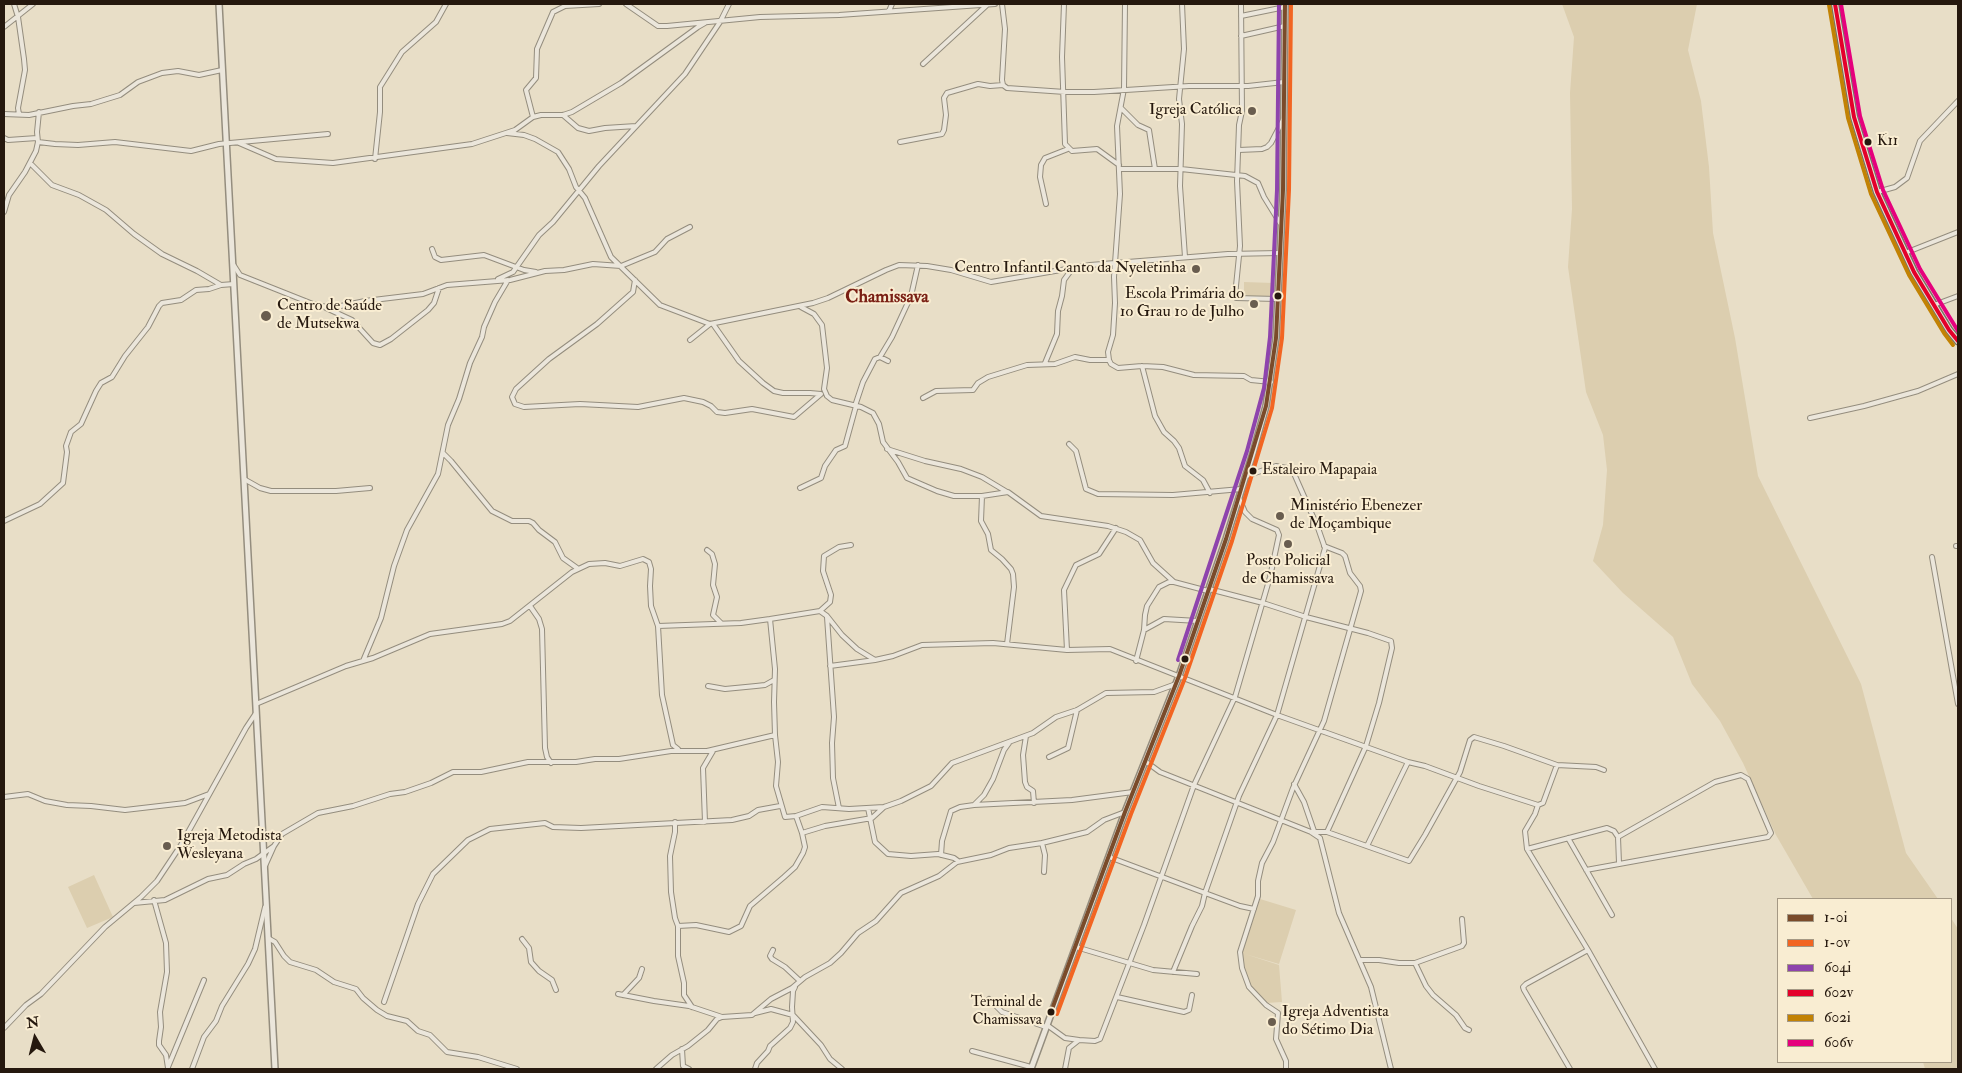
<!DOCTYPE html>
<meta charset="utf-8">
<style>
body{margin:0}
#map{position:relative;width:1962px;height:1073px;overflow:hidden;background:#e8dec7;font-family:"IM FELL Double Pica",serif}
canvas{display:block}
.frame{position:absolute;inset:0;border:5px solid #25180e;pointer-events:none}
.legend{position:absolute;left:1777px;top:898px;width:175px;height:165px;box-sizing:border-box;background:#f9edd2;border:1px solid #a49884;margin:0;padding:6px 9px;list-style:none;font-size:15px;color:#25180e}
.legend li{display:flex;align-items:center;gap:10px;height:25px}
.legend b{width:25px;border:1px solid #a49884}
.north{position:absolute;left:10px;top:1013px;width:50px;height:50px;-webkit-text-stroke:4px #f9edd2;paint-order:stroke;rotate:352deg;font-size:14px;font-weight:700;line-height:20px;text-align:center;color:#25180e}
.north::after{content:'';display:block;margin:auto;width:18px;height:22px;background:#25180e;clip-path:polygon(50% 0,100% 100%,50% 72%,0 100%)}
</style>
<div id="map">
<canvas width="1962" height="1073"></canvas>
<div class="frame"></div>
<ul class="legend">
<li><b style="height:6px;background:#7a4b2a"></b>1-0i</li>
<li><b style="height:6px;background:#f26522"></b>1-0v</li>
<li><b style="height:6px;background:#8e44ad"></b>604i</li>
<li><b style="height:6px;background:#e4002b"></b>602v</li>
<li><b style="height:6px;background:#c28204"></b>602i</li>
<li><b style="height:6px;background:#e5007d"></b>606v</li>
</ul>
<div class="north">N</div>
</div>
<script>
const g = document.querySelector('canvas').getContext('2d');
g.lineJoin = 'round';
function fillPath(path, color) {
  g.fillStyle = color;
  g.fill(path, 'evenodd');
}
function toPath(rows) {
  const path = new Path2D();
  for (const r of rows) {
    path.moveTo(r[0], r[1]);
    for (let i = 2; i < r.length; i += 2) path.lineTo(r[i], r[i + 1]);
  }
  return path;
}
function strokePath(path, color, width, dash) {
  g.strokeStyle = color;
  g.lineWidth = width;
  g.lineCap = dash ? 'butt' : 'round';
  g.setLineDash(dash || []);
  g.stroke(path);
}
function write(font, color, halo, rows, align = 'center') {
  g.font = font + ' "IM FELL Double Pica",serif';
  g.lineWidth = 4;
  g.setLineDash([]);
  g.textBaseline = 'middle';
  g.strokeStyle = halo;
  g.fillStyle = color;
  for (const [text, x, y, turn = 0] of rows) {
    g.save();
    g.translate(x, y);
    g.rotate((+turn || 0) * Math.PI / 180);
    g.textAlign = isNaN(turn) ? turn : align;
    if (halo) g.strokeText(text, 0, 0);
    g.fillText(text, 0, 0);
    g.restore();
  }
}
const green = toPath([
 [1562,4,1697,4,1688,50,1701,101,1709,167,1713,233,1735,338,1758,476,1861,684,1906,853,1938,899,1813,899,1776,835,1743,763,1720,721,1692,684,1673,637,1623,593,1593,561,1603,525,1607,470,1603,435,1586,392,1568,267,1572,209,1570,93,1574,37],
 [1244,282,1273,283,1273,298,1244,297],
 [94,875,113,917,87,928,68,887],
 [1260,899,1296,910,1279,964,1245,954,1279,965,1282,1002,1266,1003,1251,987,1244,967,1242,953],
 [1951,918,1958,929,1958,1069,1925,1069,1923,1062,1951,1062]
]);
const minor = toPath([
 [14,4,18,17,24,59,25,70,18,108,19,114],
 [626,4,658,26,667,26,760,17,839,15,995,4],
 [1002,4,1005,29,1002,80,1003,85,1007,88,1065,92,1094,92,1189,86,1248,86,1284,82],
 [1064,4,1062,57,1065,144,1072,151,1097,149,1119,165],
 [1125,4,1124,89,1117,126,1120,194,1114,277,1115,303,1113,335,1108,352,1109,360,1111,364,1118,368,1142,366,1163,367,1194,375,1244,376,1251,380,1271,382],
 [1182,4,1184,49,1179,99,1182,124,1180,186,1185,257],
 [1241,4,1242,111,1239,125,1237,181,1240,246,1235,296,1236,298,1277,299],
 [889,11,892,4],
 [1241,16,1285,7],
 [4,27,33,4],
 [1241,36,1285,26],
 [923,64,987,5],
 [1121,108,1138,125,1149,130,1155,169],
 [4,114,29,115,73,106,91,104,120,95,138,82,162,73,178,71,199,75,222,70],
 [563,115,578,128,589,131,605,128,636,126],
 [533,117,526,90,536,78,537,49,553,12,565,6,599,4],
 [507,133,524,135,535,139,558,152,569,169,576,187,585,198,611,257,660,305,710,324,813,303,828,298,886,270,899,265,927,266,951,270,991,282,1090,265,1228,254,1279,253],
 [4,138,8,140,37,138],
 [38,142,55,144,78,145,115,142,191,151,219,144,328,134],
 [900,142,942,134,944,130,946,115,944,98,947,93,978,84,990,86,1003,85],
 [239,143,276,159,333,163,472,144,515,130,533,117,541,115,563,115,572,112,621,83,698,27,705,23],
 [1239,150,1262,149,1267,147,1271,143,1283,120],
 [375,159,380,112,380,87,402,52,436,22,446,4],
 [30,163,52,185,79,195,106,210,134,234,162,254,197,271,221,285,234,284],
 [1120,169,1181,169,1245,176,1258,183,1264,197,1280,223],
 [1877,192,1895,187,1907,178,1920,141,1958,101],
 [1046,204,1040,177,1041,165,1045,158,1068,149],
 [4,212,9,195,25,172,36,151,38,142,37,132,39,112],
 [432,249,435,257,441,260,484,255,524,270,536,272],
 [1905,253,1958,232],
 [233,264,240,275,313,304,331,308,365,301,423,294,447,285,510,280,545,271,564,270,593,264,621,266,655,252,667,239,690,227],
 [498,279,513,272,539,235,553,222,599,166,685,74,720,22,729,4],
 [635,280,633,292,597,324,549,359,516,389,512,397,515,404,524,407,580,404,638,407,684,398,703,402,711,406,717,412,725,413,752,409,794,417,821,394],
 [1934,305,1958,296],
 [801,307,814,314,822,325,827,368,824,389,827,396,832,400,861,407,873,413,879,424,883,442,898,462,907,478,937,491,954,496,982,496,1008,492,1041,516,1108,526,1126,532,1140,540,1153,563,1174,582,1208,591],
 [326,308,352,320,373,343,380,345,391,339,428,310,434,303,439,288],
 [713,324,739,361,763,383,774,391,783,393,810,393,821,394],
 [690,340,710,324],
 [880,357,892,337,911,296,918,265],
 [1045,363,1057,334,1058,311,1062,296,1064,280,1072,269],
 [1142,366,1155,416,1164,432,1174,441,1179,448,1185,466,1203,480,1210,493],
 [923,398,936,391,973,390,978,383,988,377,1027,365,1055,364,1075,357,1090,360,1109,360],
 [855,406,863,382,875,359,880,357,888,361],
 [1810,418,1864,406,1918,391,1958,374],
 [1069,444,1076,451,1086,489,1098,494,1173,495,1241,489],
 [887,449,925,461,961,469,982,477,1007,492],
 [443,453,451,461,492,511,512,521,529,521,533,523,539,530,555,542,563,558,577,568],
 [244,479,260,488,271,491,336,491,370,488],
 [800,488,821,478,825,466,836,450,845,446,856,406],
 [982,496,981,521,988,534,991,550,1002,559,1011,569,1013,574,1014,587,1007,644],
 [4,521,40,504,63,483,67,452,66,446,71,432,81,424,96,391,101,383,112,377,125,356,148,327,159,306,162,303,181,300,196,290,209,289,221,285],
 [1956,546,1958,546],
 [707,550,712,554,715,564,713,585,717,597,713,615,721,623],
 [1932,557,1958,704],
 [1209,589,1263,603,1306,617,1368,633,1391,641,1392,648,1379,703,1366,746,1327,832],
 [530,606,539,619,542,629,545,748,547,757,551,763],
 [820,611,830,602,831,595,823,571,824,556,839,547,851,545],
 [827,617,834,717,832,743,833,778,839,808],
 [658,626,662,695,673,745,678,749],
 [1144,630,1164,619,1198,621],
 [1067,650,1064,590,1076,565,1099,554,1116,528],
 [363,661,381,618,394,566,407,530,438,474,448,425,459,399,470,363,482,337,484,327,495,302,508,280],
 [1136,661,1144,630,1145,615,1147,606,1159,587,1169,582,1174,582],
 [830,666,875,660],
 [708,686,725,689,756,686,765,685,774,680],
 [256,704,346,666,373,658,430,634,502,624,510,621,572,572,589,564,605,563,620,566,643,559,649,562,651,569,650,586,651,606,658,626,741,623,770,619],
 [775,735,778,762,776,786,785,817,796,816,822,807,849,809,884,807,901,801,931,786,952,763,1033,733,1056,717,1077,710,1106,693,1154,692,1176,684],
 [1026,736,1023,755,1025,782,1027,787,1033,791,1034,803],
 [1049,757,1068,748,1077,710],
 [1145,761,1160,772,1311,832,1320,838,1339,913,1371,987,1391,1069],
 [1408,762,1425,766,1479,786,1538,805],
 [1557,765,1543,803,1538,805,1535,814,1525,831,1527,849,1588,950,1655,1069],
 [1294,784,1304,802,1314,831],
 [4,797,28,794,45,801,67,805,91,806,125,810,185,803,209,794],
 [974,805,1072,800,1133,792],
 [868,808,875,842,888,854,911,856,938,854,954,858,958,861],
 [675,822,675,832,670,856,671,892,675,918,678,926,678,956,684,983,684,995,692,1007],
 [705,822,703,768,713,751],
 [1311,832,1327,832,1409,861,1425,835,1460,772,1470,740,1474,737,1504,746,1557,765,1596,767,1604,770],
 [802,833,825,826,872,818,884,807],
 [1568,838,1612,915],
 [1042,843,1045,855,1044,872],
 [1527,849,1607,828,1614,831,1618,837,1619,863],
 [941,855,942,841,951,811,960,807,974,805,984,795,993,779,1004,750,1009,743],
 [1109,857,1205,893,1239,796,1277,715,1325,548,1318,528,1292,469,1276,466,1246,476],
 [265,866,274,846,282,834,318,813,353,806,390,794,405,792,431,783,453,772,481,772,528,762,576,762,595,759,619,759,671,751,707,751,775,735,774,702,775,669,770,619,820,611,827,616,842,635,857,649,875,660,893,656,922,645,993,643,1067,650,1110,649,1277,715,1408,762,1367,846],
 [1586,870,1768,837,1771,833,1748,779,1741,775,1715,782,1618,837],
 [154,900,166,943,167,972,160,1012,161,1027,159,1041,159,1045,166,1055,168,1068],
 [134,903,165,900,208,879,227,875,244,864,256,859,274,846],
 [678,926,696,925,729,932,741,926,750,906,784,877,795,867,803,853,805,847,802,833,796,816],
 [268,938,275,942,284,956,290,962,316,970,334,982,356,989,363,998,377,1010,387,1016,407,1021,418,1031,430,1035,447,1052,478,1057,517,1069],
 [522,939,529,948,531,962,539,971,552,980,556,990],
 [1076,947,1153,970,1197,974],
 [773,950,770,956,772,959,785,967,800,981],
 [1360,960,1379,960,1399,963,1415,963,1426,986,1433,995,1456,1015,1465,1028,1469,1030],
 [1415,963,1462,946,1464,943,1462,919],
 [1173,972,1192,926,1202,906,1205,893,1240,906,1254,909],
 [618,994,654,1001,689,1006,722,1017],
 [623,995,639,978,642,969],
 [1117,997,1184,1012,1189,1010,1192,995],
 [989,999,1002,1012,1046,1027],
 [384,1002,418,904,433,874,468,840,490,829,545,823,553,827,581,828,732,820,749,816,758,810,780,806],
 [755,1013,771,1009,793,1015,821,1045,830,1059,842,1069],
 [1047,1025,1065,1038,1079,1040],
 [4,1028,26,1005,41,994,105,927,141,897,157,881,181,845,246,728,256,713],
 [682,1049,683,1066,689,1069],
 [972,1051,1031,1067],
 [168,1067,204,980],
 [192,1069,204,1037,216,1021,222,1006,248,964,255,949,265,907],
 [656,1069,672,1055,688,1046,708,1030,717,1019,722,1017,752,1015,771,999,792,988,805,977,830,963,841,953,858,933,876,921,901,893,939,876,957,862,991,855,1009,848,1042,843,1087,832,1104,820,1125,812],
 [755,1069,757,1063,768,1051,770,1046,790,1028,793,1022,792,1007,793,991,795,987],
 [1065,1069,1069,1048,1079,1040,1095,1041,1100,1039,1144,925,1194,785,1235,697,1270,577,1279,535,1277,530,1252,519,1245,512,1239,498],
 [1286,1069,1286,1061,1276,1039,1278,1013,1266,1005,1249,987,1242,968,1240,952,1258,896,1258,881,1262,863,1273,842,1293,788,1324,721,1361,591,1360,586,1350,573,1345,556,1342,553,1324,546],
 [1570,1069,1524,990,1523,987,1526,984,1588,950]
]);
const tertiary = toPath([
 [219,4,275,1069],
 [1031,1069,1125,812,1179,676,1226,539,1253,453,1266,406,1276,338,1283,190,1285,4]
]);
const trunk = toPath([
 [1835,4,1854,117,1877,192,1914,272,1949,330,1958,341]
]);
const bus1 = toPath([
 [1051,1012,1125,812,1179,676,1226,539,1266,406,1276,338,1283,190,1285,4]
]);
const bus2 = toPath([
 [1057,1014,1131,814,1185,678,1232,541,1272,408,1282,338,1289,190,1291,4]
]);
const bus3 = toPath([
 [1178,660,1247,451,1264,388,1270,337,1277,190,1279,4]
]);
const bus4 = toPath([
 [1835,4,1854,117,1877,192,1914,272,1949,330,1958,341]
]);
const bus5 = toPath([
 [1829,5,1848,118,1871,194,1909,275,1944,333,1953,345]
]);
const bus6 = toPath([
 [1841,4,1860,116,1883,190,1920,269,1958,331]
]);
const markers = [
 [1252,111,5,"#695d4f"],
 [1868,142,4.5,"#25180e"],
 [1196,269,5,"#695d4f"],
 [1278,296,4.5,"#25180e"],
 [1254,304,5,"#695d4f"],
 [266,316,6,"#695d4f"],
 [1253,471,4.5,"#25180e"],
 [1280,516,5,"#695d4f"],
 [1288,544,5,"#695d4f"],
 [1185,659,4.5,"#25180e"],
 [167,846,5,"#695d4f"],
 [1051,1012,4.5,"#25180e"],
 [1272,1022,5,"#695d4f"]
];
const busNames = [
 ["K11",1877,142],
 ["Estaleiro Mapapaia",1262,471],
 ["Terminal de",1042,1003,"right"],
 ["Chamissava",1042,1021,"right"]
];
const poiNames = [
 ["Igreja Católica",1242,111,"right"],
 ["Centro Infantil Canto da Nyeletinha",1186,269,"right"],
 ["Escola Primária do",1244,295,"right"],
 ["1o Grau 10 de Julho",1244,313,"right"],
 ["Centro de Saúde",277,307],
 ["de Mutsekwa",277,325],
 ["Ministério Ebenezer",1290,507],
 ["de Moçambique",1290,525],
 ["Posto Policial",1288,562,"center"],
 ["de Chamissava",1288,580,"center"],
 ["Igreja Metodista",177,837],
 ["Wesleyana",177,855],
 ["Igreja Adventista",1282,1013],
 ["do Sétimo Dia",1282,1031]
];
const neighbourhoodNames = [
 ["Chamissava",887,298]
];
fillPath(green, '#dcceaf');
strokePath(minor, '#948d7e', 6);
strokePath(tertiary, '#948d7e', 8);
strokePath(trunk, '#797265', 9);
strokePath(minor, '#ebe6db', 4);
strokePath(tertiary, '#ebe6db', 5);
strokePath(trunk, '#e8e2d5', 6);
strokePath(bus1, '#7a4b2a', 4);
strokePath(bus2, '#f26522', 4);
strokePath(bus3, '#8e44ad', 4);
strokePath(bus4, '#e4002b', 4);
strokePath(bus5, '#c28204', 4);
strokePath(bus6, '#e5007d', 4);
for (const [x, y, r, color] of markers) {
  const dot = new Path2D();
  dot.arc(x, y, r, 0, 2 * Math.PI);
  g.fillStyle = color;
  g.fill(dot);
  strokePath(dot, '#f9edd2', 2);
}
write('15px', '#25180e', '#f9edd2', busNames, 'left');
write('16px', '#25180e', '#f9edd2', poiNames, 'left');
write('bold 18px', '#7a1f14', '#f9edd2', neighbourhoodNames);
</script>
